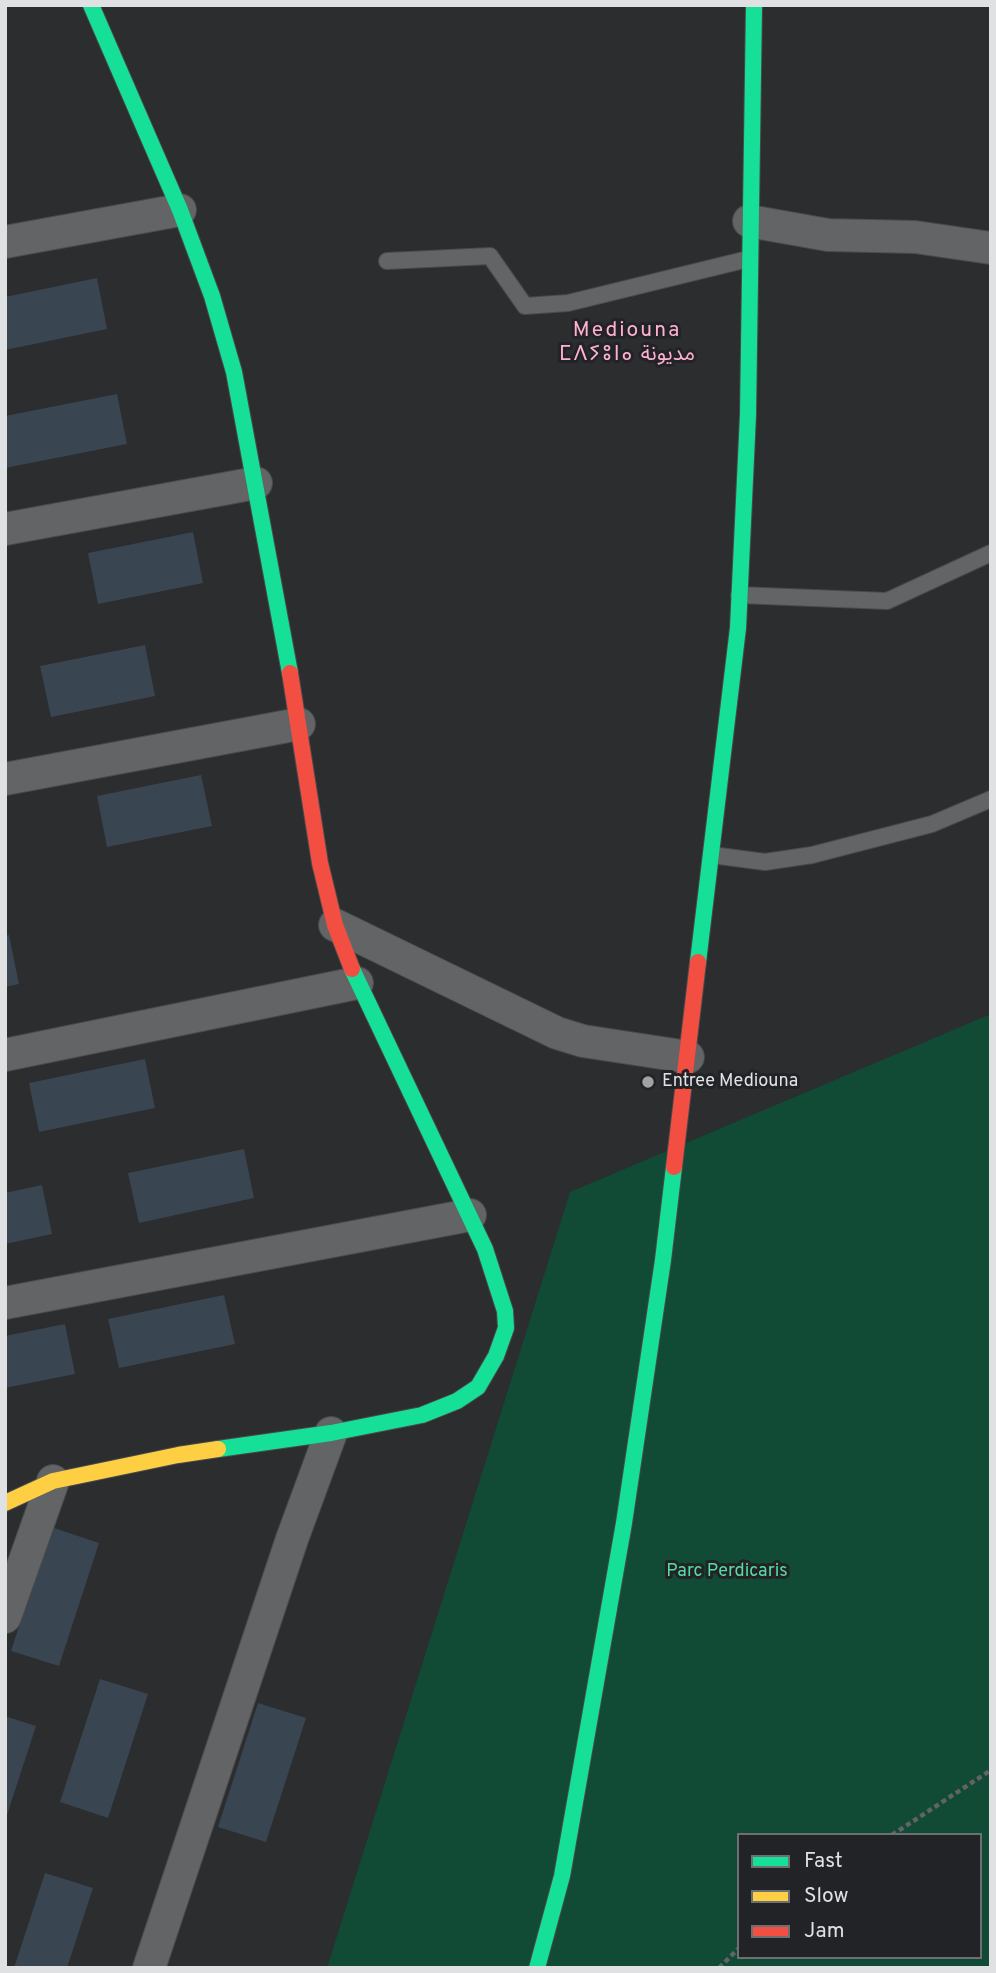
<!DOCTYPE html>
<meta charset="utf-8">
<style>
body{margin:0}
#map{position:relative;width:996px;height:1973px;overflow:hidden;background:#2b2d2f;font-family:Overpass,sans-serif}
canvas{display:block}
.frame{position:absolute;inset:0;border:7px solid #e0e1e3;pointer-events:none}
.legend{position:absolute;left:737px;top:1833px;width:245px;height:126px;box-sizing:border-box;background:#212326;border:2px solid #6d6f72;margin:0;padding:9px 12px;list-style:none;font-size:21px;color:#e0e1e3}
.legend li{display:flex;align-items:center;gap:14px;height:35px}
.legend b{width:35px;border:2px solid #6d6f72}
</style>
<div id="map">
<canvas width="996" height="1973"></canvas>
<div class="frame"></div>
<ul class="legend">
<li><b style="height:9px;background:#16e098"></b>Fast</li>
<li><b style="height:9px;background:#ffcf43"></b>Slow</li>
<li><b style="height:9px;background:#f24e42"></b>Jam</li>
</ul>
</div>
<script>
const g = document.querySelector('canvas').getContext('2d');
g.lineJoin = 'round';
function fillPath(path, color) {
  g.fillStyle = color;
  g.fill(path, 'evenodd');
}
function toPath(rows) {
  const path = new Path2D();
  for (const r of rows) {
    path.moveTo(r[0], r[1]);
    for (let i = 2; i < r.length; i += 2) path.lineTo(r[i], r[i + 1]);
  }
  return path;
}
function strokePath(path, color, width, dash) {
  g.strokeStyle = color;
  g.lineWidth = width;
  g.lineCap = dash ? 'butt' : 'round';
  g.setLineDash(dash || []);
  g.stroke(path);
}
function write(font, color, halo, rows, align = 'center') {
  g.font = font + ' Overpass,"Noto Sans Arabic","Noto Sans Tifinagh",sans-serif';
  g.lineWidth = 6;
  g.setLineDash([]);
  g.textBaseline = 'middle';
  g.strokeStyle = halo;
  g.fillStyle = color;
  for (const [text, x, y, turn = 0] of rows) {
    g.save();
    g.translate(x, y);
    g.rotate((+turn || 0) * Math.PI / 180);
    g.textAlign = isNaN(turn) ? turn : align;
    if (halo) g.strokeText(text, 0, 0);
    g.fillText(text, 0, 0);
    g.restore();
  }
}
const green = toPath([
 [991,1014,991,1968,327,1968,570,1192],
 [739,1835,980,1835,980,1957,739,1957]
]);
const building = toPath([
 [97,278,107,329,5,350,5,297],
 [117,394,127,444,5,468,5,416],
 [193,532,203,583,98,604,88,553],
 [145,645,155,696,51,717,40,666],
 [201,775,212,826,107,847,97,796],
 [9,935,19,984,5,987,5,936],
 [145,1059,155,1108,39,1132,29,1083],
 [244,1149,254,1198,139,1223,128,1173],
 [42,1185,52,1234,5,1244,5,1193],
 [224,1295,235,1344,119,1368,108,1319],
 [65,1324,75,1374,5,1388,5,1336],
 [51,1527,99,1543,59,1666,11,1651],
 [100,1679,148,1694,108,1818,60,1802],
 [258,1703,306,1718,266,1842,218,1827],
 [5,1716,36,1726,6,1818,5,1818],
 [45,1873,93,1888,67,1968,14,1968]
]);
const path = toPath([
 [892,1835,991,1770],
 [719,1968,739,1948]
]);
const lane = toPath([
 [387,261,490,256,525,306,568,303,748,259],
 [739,595,887,601,991,553],
 [712,855,765,862,812,855,932,824,991,799]
]);
const street = toPath([
 [749,221,828,235,915,237,991,248],
 [5,242,180,210],
 [5,529,256,483],
 [5,779,299,724],
 [335,925,557,1033,583,1041,688,1057],
 [5,1055,357,983],
 [5,1303,470,1215],
 [5,1617,53,1481],
 [149,1968,292,1539,331,1433]
]);
const fast = toPath([
 [91,5,180,210,212,296,234,372,290,673],
 [698,962,738,628,748,415,754,5],
 [218,1449,331,1433,422,1415,457,1401,478,1387,496,1356,506,1328,505,1311,485,1249,352,969],
 [537,1968,562,1876,624,1523,663,1260,674,1167]
]);
const slow = toPath([
 [5,1503,53,1481,178,1455,218,1449]
]);
const jam = toPath([
 [290,673,320,863,335,925,352,969],
 [674,1167,698,962]
]);
const markers = [
 [648,1082,7,"#a1a2a4"]
];
const poiNames = [
 ["Entree Mediouna",662,1082]
];
const parkNames = [
 ["Parc Perdicaris",727,1572]
];
const quarterNames = [
 ["Mediouna",627,332],
 ["ⵎⴷⵢⵓⵏⴰ مديونة",627,356]
];
fillPath(green, '#114a35');
fillPath(building, '#394551');
strokePath(lane, '#494a4c', 18);
strokePath(street, '#494a4c', 34);
strokePath(fast, '#494a4c', 18);
strokePath(slow, '#494a4c', 18);
strokePath(jam, '#494a4c', 18);
strokePath(path, '#616364', 4.5, [5, 3.5]);
strokePath(lane, '#626466', 16);
strokePath(street, '#626466', 32);
strokePath(fast, '#16e098', 16);
strokePath(slow, '#ffcf43', 16);
strokePath(jam, '#f24e42', 16);
for (const [x, y, r, color] of markers) {
  const dot = new Path2D();
  dot.arc(x, y, r, 0, 2 * Math.PI);
  g.fillStyle = color;
  g.fill(dot);
  strokePath(dot, '#212326', 2.5);
}
write('18px', '#e0e1e3', '#212326', poiNames, 'left');
write('18px', '#56dca3', '#212326', parkNames);
g.letterSpacing = '2px';
write('21px', '#ffb0d1', '#212326', quarterNames);
g.letterSpacing = '0px';
</script>
